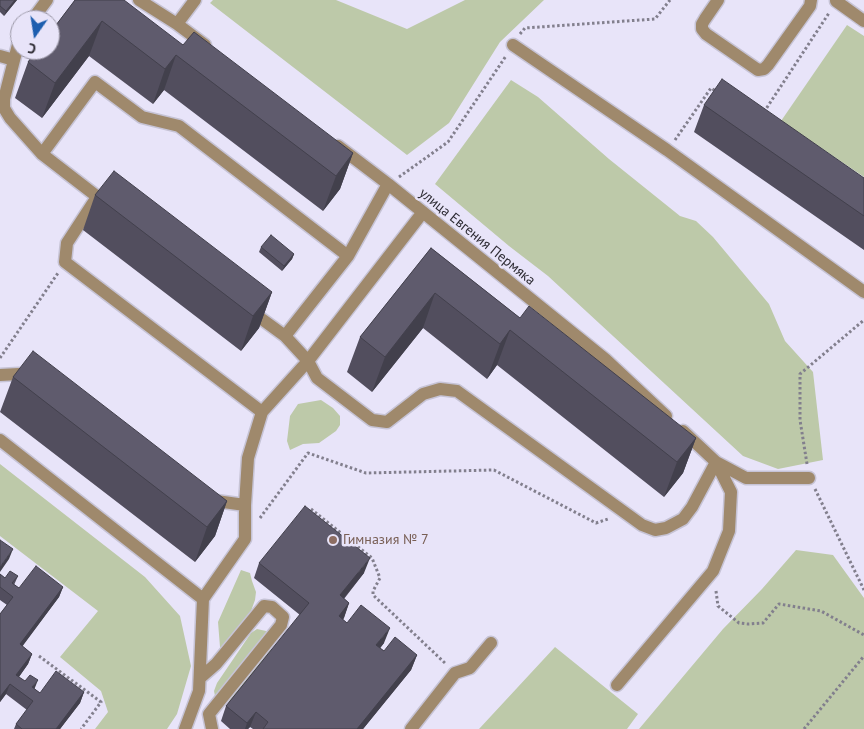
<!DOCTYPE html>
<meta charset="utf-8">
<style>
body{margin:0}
#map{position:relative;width:864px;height:729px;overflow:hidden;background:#e8e4f9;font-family:"PT Sans",sans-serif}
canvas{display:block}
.north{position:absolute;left:10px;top:10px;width:50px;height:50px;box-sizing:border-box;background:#e8e4f9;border:1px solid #9d9aa9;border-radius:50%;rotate:193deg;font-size:14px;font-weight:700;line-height:20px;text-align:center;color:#2c2a32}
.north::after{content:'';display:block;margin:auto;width:18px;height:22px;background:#1d5eaf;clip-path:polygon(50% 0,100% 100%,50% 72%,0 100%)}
</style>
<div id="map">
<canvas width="864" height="729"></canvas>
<div class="north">С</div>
</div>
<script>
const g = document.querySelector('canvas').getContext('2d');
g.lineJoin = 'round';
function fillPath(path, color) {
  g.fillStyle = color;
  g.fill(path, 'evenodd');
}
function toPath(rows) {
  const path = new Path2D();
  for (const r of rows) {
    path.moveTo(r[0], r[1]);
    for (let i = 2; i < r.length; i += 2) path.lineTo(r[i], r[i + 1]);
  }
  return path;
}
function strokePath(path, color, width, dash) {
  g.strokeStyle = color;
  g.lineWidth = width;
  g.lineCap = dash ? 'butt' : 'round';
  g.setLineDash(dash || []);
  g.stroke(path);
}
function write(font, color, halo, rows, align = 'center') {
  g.font = font + ' "PT Sans",sans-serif';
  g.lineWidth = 5;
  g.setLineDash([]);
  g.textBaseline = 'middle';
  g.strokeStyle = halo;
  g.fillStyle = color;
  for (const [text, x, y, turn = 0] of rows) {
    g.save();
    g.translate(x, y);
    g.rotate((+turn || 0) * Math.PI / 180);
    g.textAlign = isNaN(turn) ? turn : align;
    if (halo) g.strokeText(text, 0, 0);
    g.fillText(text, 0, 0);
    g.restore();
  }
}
const green = toPath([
 [213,0,336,0,407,29,465,0,544,0,500,42,449,123,407,155,210,3],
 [847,25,864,36,864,177,781,121],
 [511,80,538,97,609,159,680,216,696,221,713,237,769,304,785,341,813,372,823,460,778,469,743,456,548,276,509,246,435,184],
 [321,400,333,408,340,416,340,425,336,431,319,443,303,444,290,450,287,441,290,416,298,404],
 [0,464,145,577,180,616,191,666,177,714,167,729,95,729,108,712,101,691,60,657,98,611,0,536],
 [796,550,833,555,864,598,864,729,639,729,723,629,762,589],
 [241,570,250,573,252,581,256,592,255,600,247,622,226,649,220,647,218,622],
 [257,629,266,631,271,636,271,650,234,700,225,703,216,701,214,691,217,683,251,633],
 [555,647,638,714,627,729,479,729]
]);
const path = toPath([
 [520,34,525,28,655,19,670,0],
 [764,112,829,13],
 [675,140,711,88,717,92],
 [399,177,448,142,506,56],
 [0,358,58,273],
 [807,464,800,420,800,374,864,320],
 [815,489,864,590],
 [311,509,372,558,380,578,373,591,373,595,446,664],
 [260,518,308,453,366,473,494,470,596,523,608,519],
 [716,591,718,606,739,623,748,624,763,623,779,604,821,611,864,635],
 [39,656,101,702,81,729],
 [804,729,864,656]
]);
const minor = toPath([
 [139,0,177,24,205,45],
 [718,0,705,19,702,24,702,29,706,34,758,70,764,69,768,65,810,6,811,0],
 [837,0,836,1,864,21],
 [32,20,47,0],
 [177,24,195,0],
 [20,37,4,99,4,108,10,118,42,154,108,205],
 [513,45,667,150,864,292],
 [0,56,14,60],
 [338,146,388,184,605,359,666,416],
 [42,154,95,82,142,117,179,126,348,256],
 [97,197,67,243,65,262,262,412],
 [248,309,285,336,308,361,317,378,372,420,387,422,423,394,440,389,457,391,642,525,655,530,666,528,683,519,692,507,716,462,683,431],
 [285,336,348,256,388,184],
 [0,375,19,374,28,381],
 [0,440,203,599],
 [716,462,746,478,809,478],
 [209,500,245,505],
 [200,678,216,664,264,606,272,607,283,617,281,625,209,714,212,729],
 [617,685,713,571,729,531,731,492,716,462],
 [185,729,199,691,203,599,245,539,245,505,248,458,262,412,308,361,423,212],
 [411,729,455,673,470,668,491,643]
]);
const wall = toPath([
 [0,0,17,0,4,16,0,12],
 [75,0,183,45,353,153,340,189,323,211,164,90,153,104,89,56,42,118,15,98,28,62],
 [704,105,864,178,864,250,694,132],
 [95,195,272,292,259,328,241,351,83,230],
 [261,247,294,254,292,259,282,271,259,252],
 [431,248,520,318,696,438,683,473,664,497,497,365,487,379,423,328,372,392,347,372,360,337],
 [13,377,227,501,215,536,195,562,0,412],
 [259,563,364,573,344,599,349,603,343,620,347,623,384,643,380,648,384,651,417,655,411,670,363,729,253,729,250,727,248,729,230,729,221,721,226,706,300,615,254,578],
 [0,574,5,578,18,576,14,585,19,588,63,587,59,597,22,646,32,654,28,664,19,677,40,693,84,692,80,703,60,729,14,729,16,724,27,710,6,694,0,702,0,614,7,605,0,600]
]);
const shadedWall = toPath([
 [15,0,17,0,4,16,6,11],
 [102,21,89,56,42,118,55,83],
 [176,55,164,90,153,104,165,69],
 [353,153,340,189,323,211,336,176],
 [294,254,292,259,282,271,284,266],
 [272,292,259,328,241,351,253,316],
 [435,293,423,328,372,392,385,357],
 [510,330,497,365,487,379,500,344],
 [696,438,683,473,664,497,677,462],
 [227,501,215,536,195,562,207,527],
 [13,549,9,559,0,572,0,567],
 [370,558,364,573,334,610,340,595],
 [63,587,59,597,16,655,20,644],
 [349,603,344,618,333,631,339,616],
 [390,628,384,643,371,660,376,645],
 [32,654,28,664,13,685,16,675],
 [417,655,411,670,363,729,357,729],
 [38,680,34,690,32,687],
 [10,684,6,694,0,702,0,697],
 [84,692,80,703,60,729,56,729],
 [256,712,250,727,248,729,245,729,247,723]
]);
const building = toPath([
 [0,0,15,0,6,11,0,6,0,0],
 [75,0,124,0,183,45,194,32,353,153,336,176,176,55,165,69,102,21,55,83,28,62,37,50,50,50,50,33,75,0],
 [722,79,864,178,864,216,704,105,722,79],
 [114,171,272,292,253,316,95,195,114,171],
 [271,235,294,254,284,266,261,247,271,235],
 [431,248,520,318,529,306,696,438,677,462,510,330,500,344,435,293,385,357,360,337,431,248],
 [33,351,227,501,207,527,13,377,33,351],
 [305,506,370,558,340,595,349,603,339,616,347,623,361,605,390,628,376,645,384,651,395,637,417,655,357,729,263,729,268,722,256,712,247,723,226,706,309,603,259,563,305,506],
 [0,540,13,549,0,567,0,540],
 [36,566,63,587,20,644,32,654,16,675,25,681,30,675,38,680,32,687,40,693,56,671,84,692,56,729,22,729,16,724,33,701,10,684,0,697,0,614,13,597,0,587,0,574,5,578,10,571,18,576,12,583,19,588,36,566]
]);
const markers = [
 [333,540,5,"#8d6e63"]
];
const streetNames = [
 ["улица Евгения Пермяка",477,237,39]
];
const educationNames = [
 ["Гимназия № 7",343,540]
];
fillPath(green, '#bdc9a9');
strokePath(minor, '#c6c3d5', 15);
strokePath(path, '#827f8d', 3, [2.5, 2.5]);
strokePath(minor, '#9f896c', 12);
fillPath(wall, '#524e5e');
fillPath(shadedWall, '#42404c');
fillPath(building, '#5f5b6d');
strokePath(building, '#42404c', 1);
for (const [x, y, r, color] of markers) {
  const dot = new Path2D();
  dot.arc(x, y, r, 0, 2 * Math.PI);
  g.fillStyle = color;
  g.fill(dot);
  strokePath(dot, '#e8e4f9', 2);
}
write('14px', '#2c2a32', '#e8e4f9', streetNames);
write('14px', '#785e54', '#e8e4f9', educationNames, 'left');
</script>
